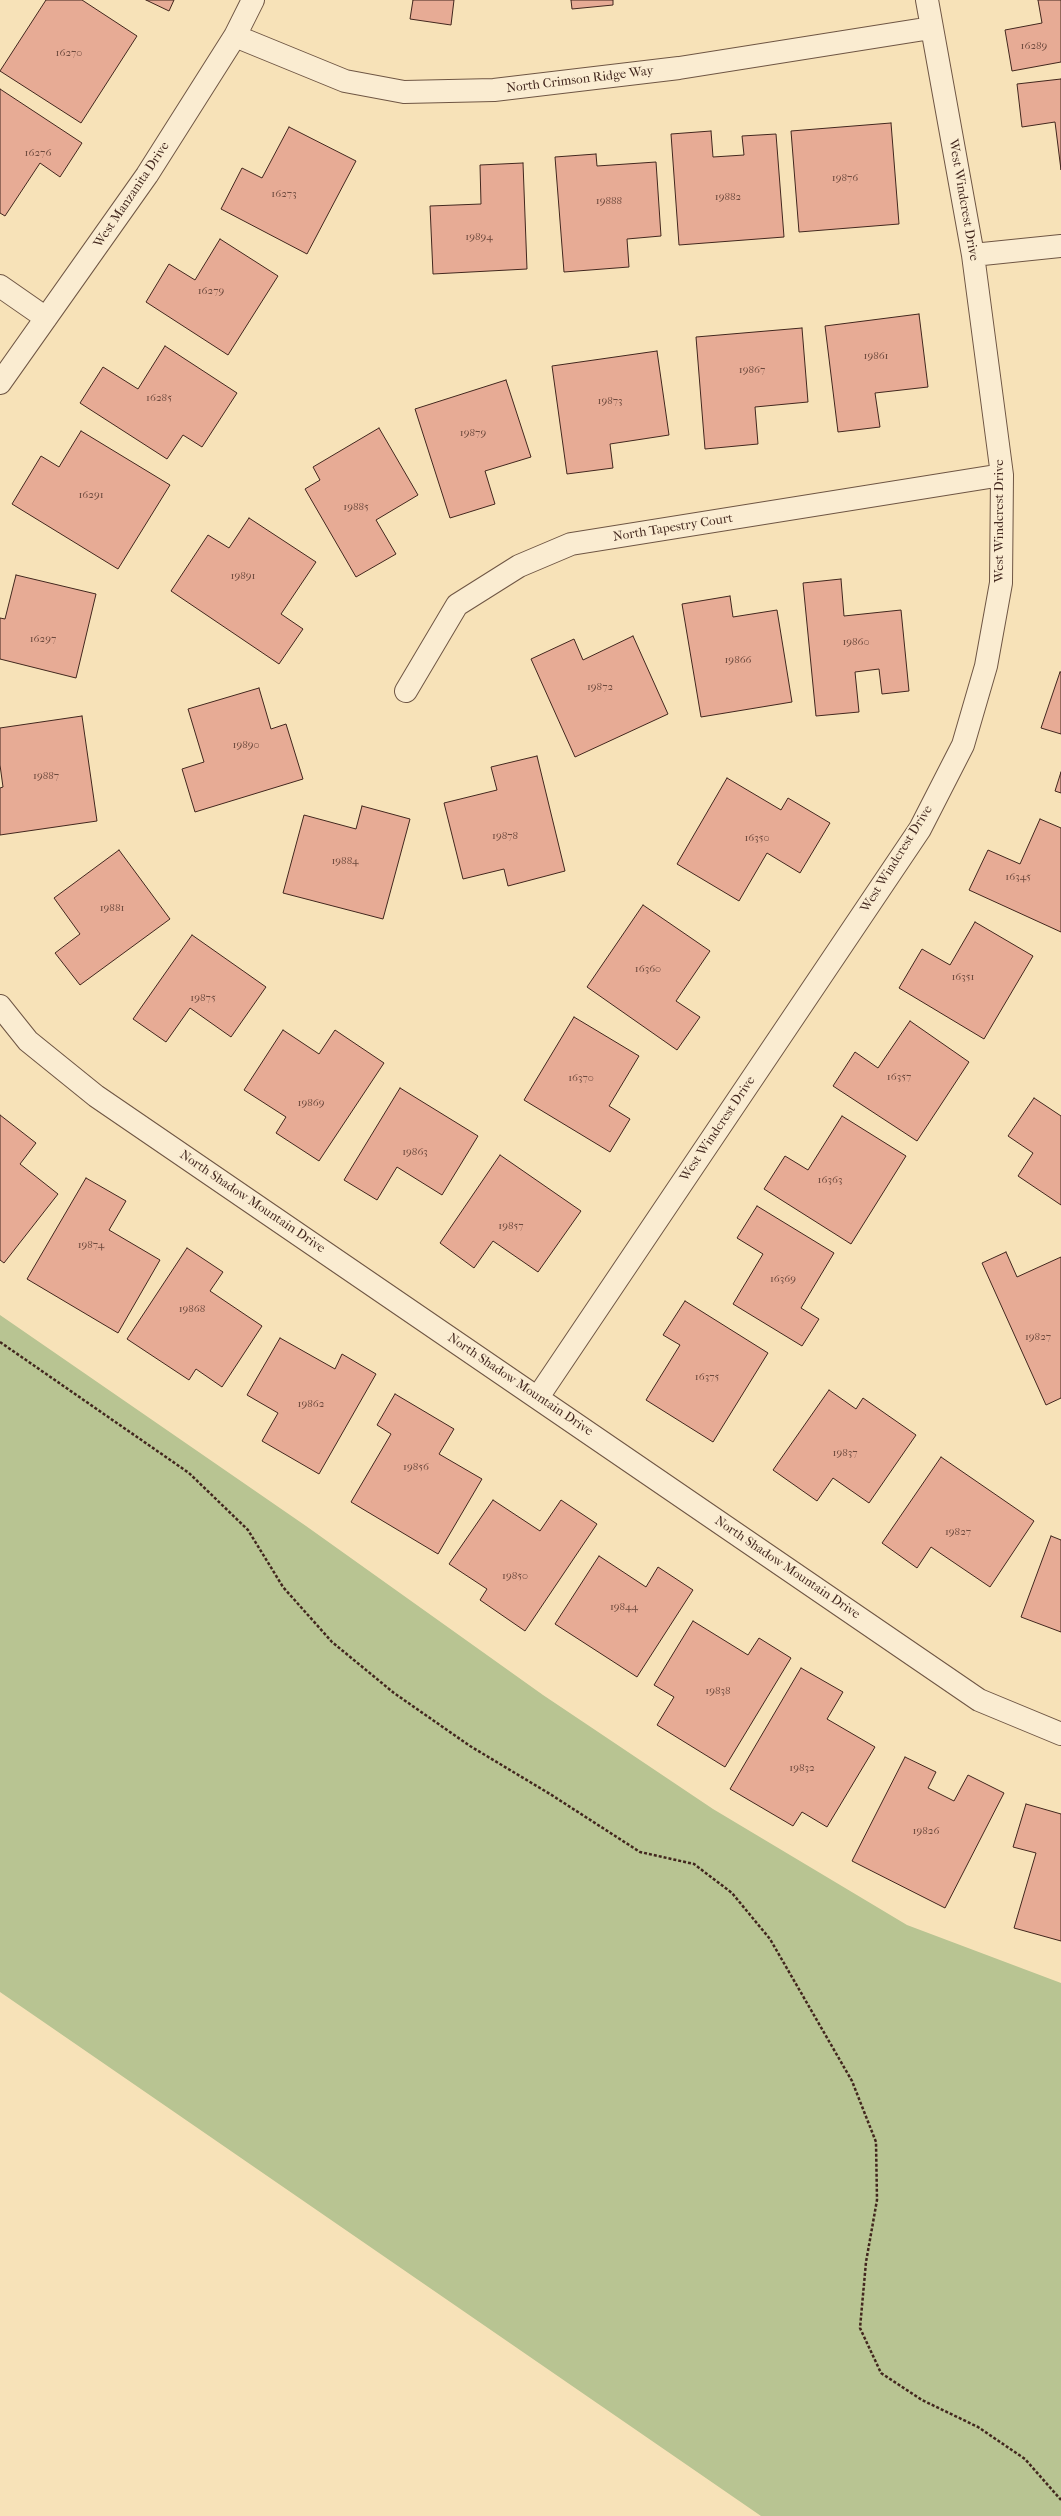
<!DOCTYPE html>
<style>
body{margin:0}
canvas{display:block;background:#f7e2b8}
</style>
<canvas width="1061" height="2516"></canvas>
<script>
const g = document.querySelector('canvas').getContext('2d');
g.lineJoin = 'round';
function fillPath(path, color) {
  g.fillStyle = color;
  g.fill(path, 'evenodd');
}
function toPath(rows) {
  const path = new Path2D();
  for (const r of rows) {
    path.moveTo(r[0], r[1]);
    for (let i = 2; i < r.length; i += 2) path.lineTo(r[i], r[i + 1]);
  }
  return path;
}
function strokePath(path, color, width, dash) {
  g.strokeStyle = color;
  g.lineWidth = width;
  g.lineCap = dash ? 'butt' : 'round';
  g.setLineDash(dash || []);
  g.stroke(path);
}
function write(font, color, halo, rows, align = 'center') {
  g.font = font + ' "IM FELL French Canon",serif';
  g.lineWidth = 3.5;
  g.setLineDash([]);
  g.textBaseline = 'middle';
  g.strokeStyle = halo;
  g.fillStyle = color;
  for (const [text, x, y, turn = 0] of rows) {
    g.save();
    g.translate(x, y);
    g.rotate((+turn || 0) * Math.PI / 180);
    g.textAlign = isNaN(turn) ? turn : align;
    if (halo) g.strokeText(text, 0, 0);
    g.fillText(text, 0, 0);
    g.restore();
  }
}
const green = toPath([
 [0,1315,306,1526,543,1695,713,1809,907,1925,1061,1983,1061,2516,761,2516,0,1992]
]);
const building = toPath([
 [46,0,82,0,137,36,81,123,0,71,46,0],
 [146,0,174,0,169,11,146,0],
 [413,0,454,0,451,25,410,19,413,0],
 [571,0,613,0,613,5,572,9,571,0],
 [1038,0,1061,0,1061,62,1012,71,1005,30,1042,23,1038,0],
 [1061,79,1061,170,1055,122,1022,127,1017,84,1061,79],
 [0,89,82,143,60,177,40,163,5,216,0,213,0,89],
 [891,123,899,224,799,232,791,131,891,123],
 [289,127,356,161,307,254,221,209,242,168,262,178,289,127],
 [711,131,713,157,744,155,742,136,776,134,784,237,679,245,671,134,711,131],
 [596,154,597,166,656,162,661,236,627,239,629,267,564,272,555,157,596,154],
 [523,163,527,269,433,274,430,206,481,204,480,165,523,163],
 [220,239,278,276,228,355,146,302,169,264,195,280,220,239],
 [919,314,928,387,875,393,880,427,838,432,825,326,919,314],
 [802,328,808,402,755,407,758,444,705,449,696,337,802,328],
 [165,346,237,393,202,447,183,435,167,459,80,403,103,367,138,389,165,346],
 [657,351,669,435,610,444,613,468,567,474,552,366,657,351],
 [506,380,531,457,485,471,495,504,450,518,415,409,506,380],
 [379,428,418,495,376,520,396,554,356,577,305,489,320,480,313,467,379,428],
 [81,431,170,485,118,569,12,504,41,456,59,467,81,431],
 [249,518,316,562,281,614,303,629,279,664,171,591,208,535,229,548,249,518],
 [16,575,96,594,76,678,0,659,0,618,5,619,16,575],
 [841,579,844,616,901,610,909,691,882,694,879,669,855,672,859,712,816,716,803,583,841,579],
 [730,596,733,617,777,610,792,702,701,717,682,604,730,596],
 [633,636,668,714,575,757,531,659,574,639,583,660,633,636],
 [1060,672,1061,672,1061,734,1041,728,1060,672],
 [259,688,271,729,286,724,303,779,195,812,182,769,204,762,188,709,259,688],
 [82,716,97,821,0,835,0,788,3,787,0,765,0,728,82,716],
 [537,756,565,871,508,886,504,869,463,879,444,803,497,790,491,767,537,756],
 [1061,772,1061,793,1055,791,1061,772],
 [727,778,781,810,788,798,830,823,800,873,767,853,739,901,677,864,727,778],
 [362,806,410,819,383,919,283,893,304,815,356,829,362,806],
 [1040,819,1061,828,1061,932,969,890,988,850,1020,864,1040,819],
 [119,850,170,919,80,985,55,953,80,934,54,898,119,850],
 [643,905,710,951,676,1001,700,1017,677,1050,587,987,643,905],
 [975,922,1033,956,984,1039,899,988,922,949,950,965,975,922],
 [192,935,266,987,231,1037,190,1008,166,1042,133,1019,192,935],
 [574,1017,639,1056,609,1106,630,1119,610,1152,524,1100,574,1017],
 [910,1021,969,1062,917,1141,833,1086,855,1052,878,1068,910,1021],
 [283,1030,319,1054,335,1030,384,1063,319,1161,276,1133,286,1117,244,1090,283,1030],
 [400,1088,478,1136,442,1195,397,1167,377,1200,344,1180,400,1088],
 [1034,1098,1061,1116,1061,1205,1018,1176,1033,1153,1008,1136,1034,1098],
 [0,1115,36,1143,20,1164,58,1194,4,1263,0,1260,0,1115],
 [842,1116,906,1156,851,1244,764,1189,785,1156,808,1170,842,1116],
 [500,1155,581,1211,538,1272,493,1241,474,1268,440,1243,500,1155],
 [86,1178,126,1201,109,1230,160,1260,118,1333,27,1279,86,1178],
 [757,1206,834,1253,801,1308,819,1319,802,1346,733,1304,763,1254,737,1238,757,1206],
 [187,1248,223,1272,210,1291,262,1326,222,1387,196,1369,189,1380,127,1339,187,1248],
 [1006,1252,1017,1277,1061,1257,1061,1398,1046,1405,982,1263,1006,1252],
 [685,1301,768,1353,713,1442,646,1400,680,1345,663,1335,685,1301],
 [280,1338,335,1369,342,1354,376,1374,319,1474,262,1441,278,1413,247,1395,280,1338],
 [829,1390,856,1409,863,1398,916,1435,869,1503,833,1478,817,1501,773,1470,829,1390],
 [395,1394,454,1429,439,1454,482,1479,438,1554,351,1502,391,1434,377,1425,395,1394],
 [941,1457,1034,1521,990,1587,931,1547,917,1568,882,1543,941,1457],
 [493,1500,540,1531,561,1500,597,1524,525,1631,480,1600,487,1589,449,1564,493,1500],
 [1051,1536,1061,1540,1061,1632,1021,1617,1051,1536],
 [599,1556,646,1587,658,1567,693,1590,637,1677,555,1624,599,1556],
 [693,1621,748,1655,759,1638,791,1658,725,1767,657,1725,674,1697,654,1685,693,1621],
 [801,1668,843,1692,827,1719,875,1747,827,1827,802,1812,793,1826,730,1789,801,1668],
 [905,1757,936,1772,928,1788,954,1801,968,1775,1004,1793,945,1908,852,1861,905,1757],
 [1026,1804,1061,1814,1061,1941,1014,1928,1036,1853,1013,1847,1026,1804]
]);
const path = toPath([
 [0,1342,189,1473,248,1530,283,1587,332,1642,394,1693,470,1746,550,1794,640,1852,694,1864,732,1893,770,1939,852,2081,876,2142,877,2200,866,2262,860,2328,881,2373,922,2400,978,2427,1025,2459,1061,2500]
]);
const minor = toPath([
 [235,36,345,81,404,92,494,90,679,68,931,28],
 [973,255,1061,246],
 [0,286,46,318],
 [0,383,147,175,235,36,253,0],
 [406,691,457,605,519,566,571,544,1002,475],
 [0,1006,28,1041,96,1096,979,1700,1061,1734],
 [538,1397,920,829,963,745,986,666,1001,583,1002,475,973,255,927,0]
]);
const numberNames = [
 ["16289",1034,46],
 ["16270",69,53],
 ["16276",38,153],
 ["19876",845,178],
 ["16273",284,194],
 ["19882",728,197],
 ["19888",609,201],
 ["19894",479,237],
 ["16279",211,291],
 ["19861",876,356],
 ["19867",752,370],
 ["16285",159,398],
 ["19873",610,401],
 ["19879",473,433],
 ["16291",91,495],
 ["19885",356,507],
 ["19891",243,576],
 ["16297",43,639],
 ["19860",856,642],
 ["19866",738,660],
 ["19872",600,687],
 ["19890",246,745],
 ["19887",46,776],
 ["19878",505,836],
 ["16350",757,838],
 ["19884",345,861],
 ["16345",1018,877],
 ["19881",112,908],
 ["16360",648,969],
 ["16351",963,977],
 ["19875",203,998],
 ["16357",899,1077],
 ["16370",581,1078],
 ["19869",311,1103],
 ["19863",415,1152],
 ["16363",830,1180],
 ["19857",511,1226],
 ["19874",91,1245],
 ["16369",783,1279],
 ["19868",192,1309],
 ["19827",1038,1337],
 ["16375",707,1377],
 ["19862",311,1404],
 ["19837",845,1453],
 ["19856",416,1467],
 ["19827",958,1532],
 ["19850",515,1576],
 ["19844",624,1607],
 ["19838",718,1691],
 ["19832",802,1768],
 ["19826",926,1831]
];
const streetNames = [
 ["North Crimson Ridge Way",580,80,-7],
 ["West Manzanita Drive",132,195,-56],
 ["West Windcrest Drive",963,200,80],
 ["West Windcrest Drive",1000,521,-90],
 ["North Tapestry Court",673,528,-9],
 ["West Windcrest Drive",897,859,-58],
 ["West Windcrest Drive",718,1129,-56],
 ["North Shadow Mountain Drive",252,1202,34],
 ["North Shadow Mountain Drive",520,1385,34],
 ["North Shadow Mountain Drive",787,1568,34]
];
fillPath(green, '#b8c492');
fillPath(building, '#e7ab95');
strokePath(building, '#42271e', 1);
strokePath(minor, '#6f5644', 24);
strokePath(path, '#42271e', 2.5, [3, 2]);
strokePath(minor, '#faecd1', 22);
write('11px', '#6b483c', null, numberNames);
write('13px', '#42271e', '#faecd1', streetNames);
</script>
